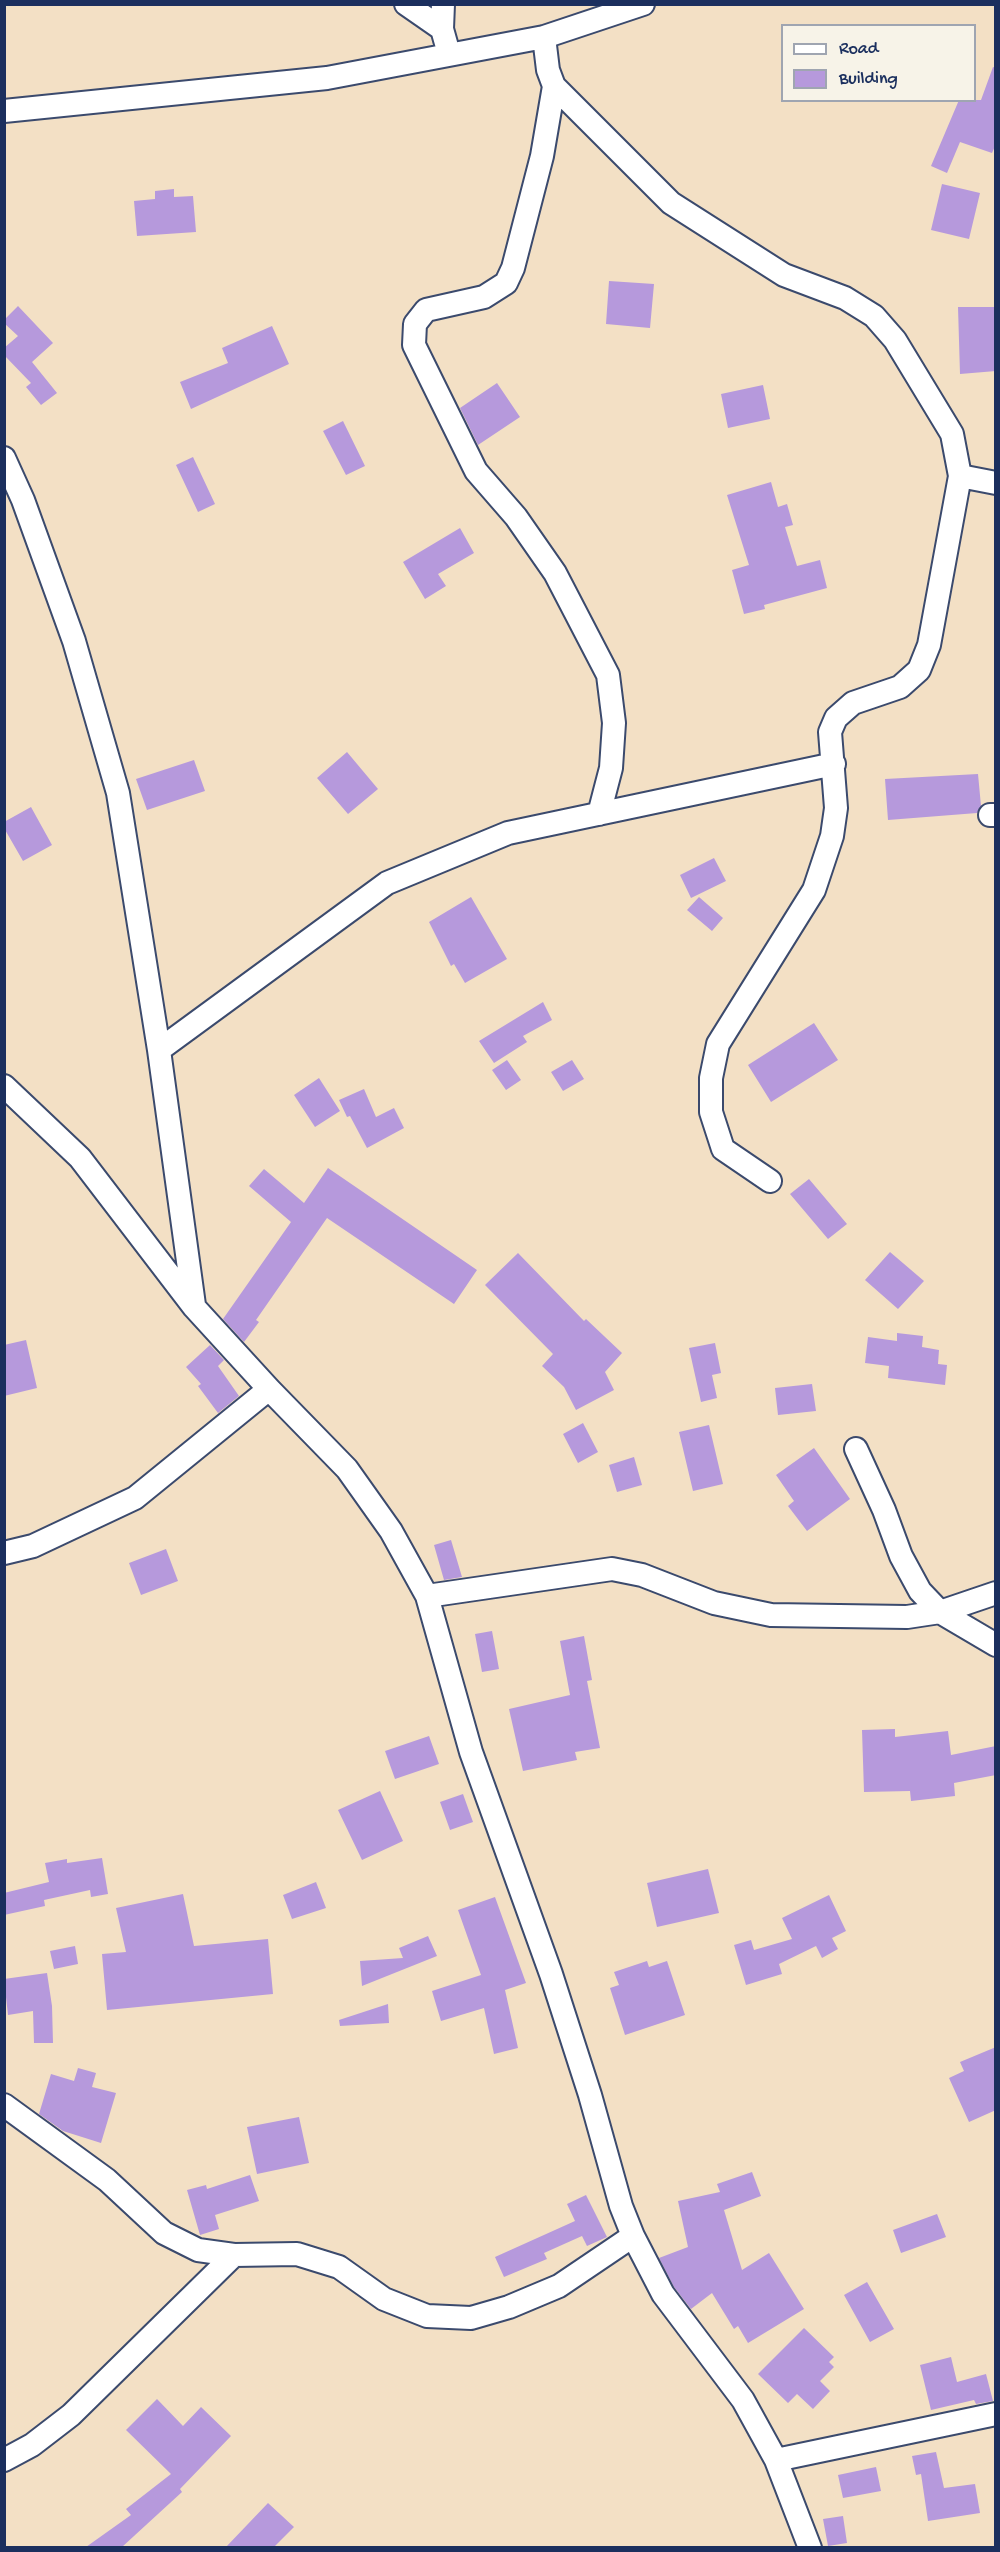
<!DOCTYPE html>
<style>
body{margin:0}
#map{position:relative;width:1000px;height:2552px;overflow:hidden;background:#f3e0c5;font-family:"Gochi Hand",sans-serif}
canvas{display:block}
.frame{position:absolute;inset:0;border:6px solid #1b2f5e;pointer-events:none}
.legend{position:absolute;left:781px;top:24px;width:195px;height:78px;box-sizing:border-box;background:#f7f3e8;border:2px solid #9fa5b1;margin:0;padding:8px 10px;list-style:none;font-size:18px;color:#1b2f5e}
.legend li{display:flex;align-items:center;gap:12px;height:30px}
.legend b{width:30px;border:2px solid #9fa5b1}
</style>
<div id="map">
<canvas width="1000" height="2552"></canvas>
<div class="frame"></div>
<ul class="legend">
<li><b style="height:8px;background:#fff"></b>Road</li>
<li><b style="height:16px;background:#b699dc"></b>Building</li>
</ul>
</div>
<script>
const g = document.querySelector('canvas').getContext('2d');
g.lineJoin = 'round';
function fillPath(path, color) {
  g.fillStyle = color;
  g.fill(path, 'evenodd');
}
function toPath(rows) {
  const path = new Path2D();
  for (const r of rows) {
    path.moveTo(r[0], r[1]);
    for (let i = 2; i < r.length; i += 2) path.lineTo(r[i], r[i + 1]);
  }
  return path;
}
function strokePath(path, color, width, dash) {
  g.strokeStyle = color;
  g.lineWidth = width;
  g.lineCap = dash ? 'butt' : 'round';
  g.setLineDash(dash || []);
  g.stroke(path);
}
const building = toPath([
 [993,67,996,68,996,144,992,153,960,142,947,173,931,166,959,100,981,100],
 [942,184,980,193,969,239,931,230],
 [174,189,174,197,193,196,196,232,137,236,134,201,155,199,155,191],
 [609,281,654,284,650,328,606,324],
 [18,306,53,343,32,362,57,393,41,405,26,387,31,383,4,355,4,348,18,336,4,323,4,320],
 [958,307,996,307,996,371,960,374],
 [272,326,289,364,191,409,180,382,228,363,222,348],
 [497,383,520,417,478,445,460,408],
 [763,385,770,419,728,428,721,394],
 [343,421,365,466,346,475,323,431],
 [193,457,215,504,198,512,176,465],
 [771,482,778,507,787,504,793,525,785,527,797,566,820,560,827,588,764,605,765,609,744,614,732,570,749,565,727,495],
 [460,528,474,553,438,574,446,586,425,599,403,562],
 [347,752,378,789,348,814,317,778],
 [194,760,205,791,147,810,136,779],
 [978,774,981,806,977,813,888,820,885,779],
 [31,807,52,845,23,861,4,828,4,822],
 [714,858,726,881,691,898,680,875],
 [471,897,507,959,465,983,454,964,451,966,429,922],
 [699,897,723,918,712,931,687,910],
 [543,1002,552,1020,523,1036,527,1042,494,1063,479,1041],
 [814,1023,838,1060,771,1102,748,1065],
 [507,1060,521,1080,506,1090,492,1070],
 [572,1060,584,1079,563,1091,551,1072],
 [319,1078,340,1111,315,1127,294,1095],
 [364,1089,376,1117,394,1108,404,1128,367,1148,350,1116,347,1117,339,1100],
 [328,1168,477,1270,454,1304,327,1218,256,1320,259,1322,244,1342,223,1319,291,1222,249,1186,264,1169,304,1203],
 [809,1179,847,1224,828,1239,790,1194],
 [890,1252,924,1281,898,1309,865,1280],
 [518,1253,584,1321,586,1319,622,1353,605,1372,614,1390,576,1410,564,1387,542,1366,553,1354,485,1285],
 [897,1333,923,1336,922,1347,939,1350,938,1364,947,1365,945,1385,888,1378,889,1366,865,1363,868,1337,897,1341],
 [26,1340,37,1388,4,1396,4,1345],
 [715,1343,721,1373,712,1375,717,1398,701,1402,689,1348],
 [210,1345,224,1360,218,1366,239,1396,218,1413,198,1386,201,1384,186,1367],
 [812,1384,816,1411,778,1415,775,1388],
 [583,1423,598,1452,578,1463,563,1434],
 [709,1425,723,1484,693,1491,679,1432],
 [814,1448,850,1499,807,1531,788,1506,794,1501,776,1475],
 [634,1457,642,1485,617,1492,609,1465],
 [451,1540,462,1577,444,1580,434,1545],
 [166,1549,178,1581,141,1595,129,1563],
 [492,1631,499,1669,482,1672,475,1634],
 [584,1636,592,1680,587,1681,600,1748,575,1752,577,1760,523,1771,509,1709,570,1695,560,1641],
 [895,1729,895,1737,948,1731,951,1755,996,1746,996,1775,954,1783,955,1796,911,1801,910,1791,864,1792,862,1730],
 [429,1736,439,1764,395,1779,385,1751],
 [380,1791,403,1841,362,1860,338,1810],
 [463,1794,473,1822,450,1830,440,1802],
 [102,1858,108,1894,91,1897,90,1890,44,1900,45,1906,4,1915,4,1893,49,1882,45,1863,67,1859,67,1863],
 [708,1869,719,1913,657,1927,647,1883],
 [316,1882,326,1908,292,1919,283,1895],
 [183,1894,194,1946,268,1939,273,1994,107,2010,102,1954,126,1952,116,1908],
 [829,1895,846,1931,832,1938,838,1949,822,1958,816,1946,779,1964,782,1974,746,1985,734,1945,751,1940,754,1950,792,1939,782,1918],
 [495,1897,526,1983,505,1990,518,2048,494,2054,484,2008,441,2021,432,1991,481,1975,458,1910],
 [428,1936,437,1956,362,1986,360,1961,403,1958,399,1948],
 [75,1946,78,1964,54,1969,50,1951],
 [647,1961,649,1967,667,1961,685,2015,625,2035,610,1988,619,1985,614,1972],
 [47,1973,52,2006,53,2043,34,2043,33,2011,8,2015,4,1979],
 [388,2004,389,2023,340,2026,339,2020],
 [996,2047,996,2110,969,2122,949,2078,964,2071,960,2062],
 [78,2068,96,2073,92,2087,116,2093,101,2143,63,2131,39,2114,51,2074,74,2081],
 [299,2117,309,2163,257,2174,247,2127],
 [752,2172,761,2196,724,2210,742,2270,769,2253,804,2309,748,2343,738,2326,734,2329,712,2293,691,2309,674,2287,659,2258,688,2247,678,2201,720,2192,717,2184],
 [250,2175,259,2201,215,2215,219,2229,200,2235,187,2190,206,2185,207,2189],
 [586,2195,607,2237,587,2246,582,2236,544,2253,547,2259,504,2277,495,2257,575,2221,567,2204],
 [937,2214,946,2237,901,2253,893,2230],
 [867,2282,894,2329,870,2342,844,2295],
 [804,2328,834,2357,829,2362,834,2367,820,2381,830,2391,813,2409,797,2394,788,2403,758,2374],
 [951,2357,957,2382,986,2374,993,2401,976,2404,974,2400,931,2410,920,2365],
 [157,2399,183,2426,201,2407,231,2436,180,2489,182,2492,122,2547,86,2547,131,2515,126,2509,171,2474,126,2430],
 [936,2452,944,2488,975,2484,980,2513,928,2521,921,2474,916,2475,912,2456],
 [876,2467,881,2491,843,2498,838,2475],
 [268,2503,294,2527,274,2547,226,2547],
 [843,2516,847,2543,828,2546,823,2519]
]);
const minor = toPath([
 [406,4,442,29,449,54],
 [442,29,443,4],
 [544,37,548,70,554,86,671,203,784,275,845,298,874,316,895,340,952,434,960,476,929,645,919,670,900,687,853,703,836,718,830,732,836,808,832,836,814,890,718,1044,711,1078,711,1112,723,1149,770,1181],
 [554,86,542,156,513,268,506,283,484,297,426,310,415,324,414,345,476,471,516,517,555,573,608,675,614,723,611,768,599,814],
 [4,111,327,78,544,37,643,4],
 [4,458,23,500,74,641,118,793,159,1050,194,1305],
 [960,476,996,483],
 [990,815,996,815],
 [159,1050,387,883,508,833,834,764],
 [4,1086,80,1158,194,1307,269,1389,347,1469,391,1531,427,1596,471,1752,551,1974,590,2095,621,2206,633,2236,663,2294,743,2400,776,2460,810,2548],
 [856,1449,884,1510,901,1556,920,1591,940,1612,996,1645],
 [4,1553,33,1546,135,1498,269,1389],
 [427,1596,612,1569,642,1575,714,1603,771,1615,907,1617,940,1612,996,1593],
 [4,2105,107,2180,164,2233,198,2250,234,2255,297,2254,339,2267,384,2299,427,2316,471,2318,509,2307,559,2286,633,2236],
 [4,2460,32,2445,71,2415,234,2255],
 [776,2460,996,2414]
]);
fillPath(building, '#b699dc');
strokePath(minor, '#3b4a6d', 26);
strokePath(minor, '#fff', 22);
</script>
